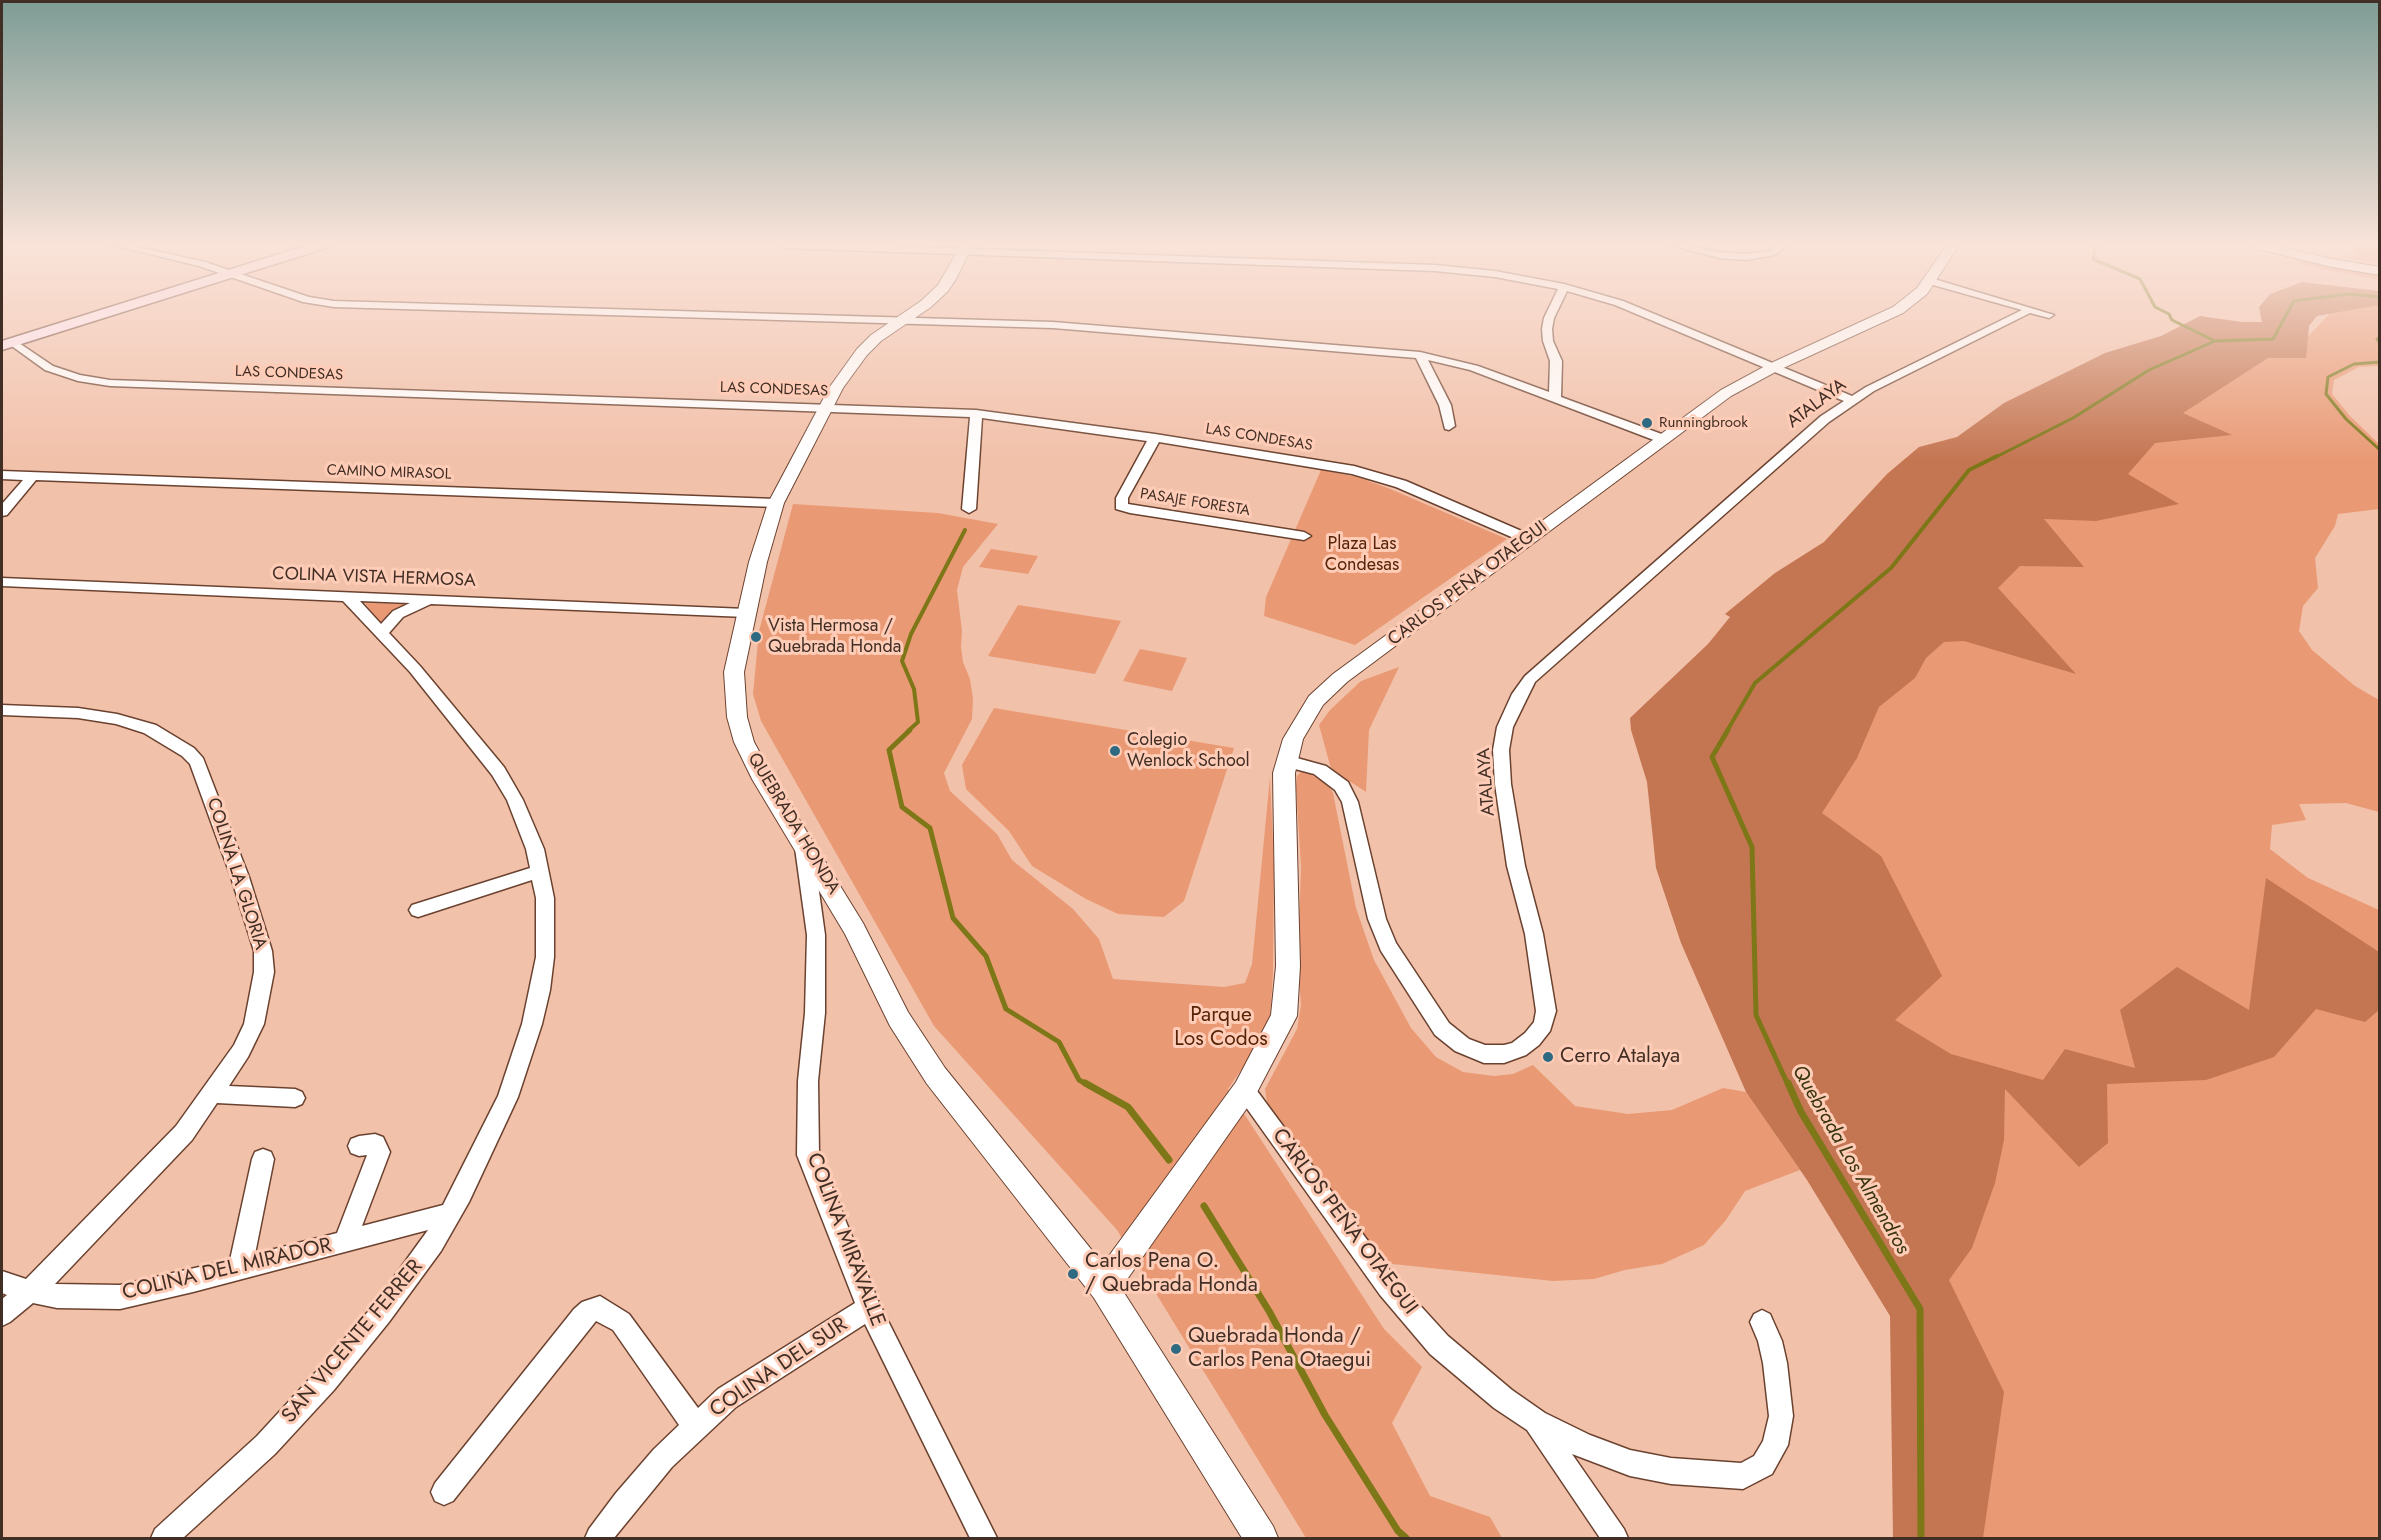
<!DOCTYPE html>
<meta charset="utf-8">
<style>
body{margin:0}
#map{position:relative;width:2381px;height:1540px;overflow:hidden;background:#f2c1aa;font-family:Jost,sans-serif}
canvas{display:block}
.frame{position:absolute;inset:0;border:3px solid #412e25;pointer-events:none}
</style>
<div id="map">
<canvas width="2381" height="1540"></canvas>
<div class="frame"></div>
</div>
<script>
const g = document.querySelector('canvas').getContext('2d');
g.lineJoin = 'round';
function fillPath(path, color) {
  g.fillStyle = color;
  g.fill(path, 'evenodd');
}
function toPath(rows) {
  const path = new Path2D();
  for (const r of rows) {
    path.moveTo(r[0], r[1]);
    for (let i = 2; i < r.length; i += 2) path.lineTo(r[i], r[i + 1]);
  }
  return path;
}
function strokePath(path, color, width, dash) {
  g.strokeStyle = color;
  g.lineWidth = width;
  g.lineCap = dash ? 'butt' : 'round';
  g.setLineDash(dash || []);
  g.stroke(path);
}
function write(font, color, halo, rows, align = 'center') {
  g.font = font + ' Jost,sans-serif';
  g.lineWidth = 6;
  g.setLineDash([]);
  g.textBaseline = 'middle';
  g.strokeStyle = halo;
  g.fillStyle = color;
  for (const [text, x, y, turn = 0] of rows) {
    g.save();
    g.translate(x, y);
    g.rotate((+turn || 0) * Math.PI / 180);
    g.textAlign = isNaN(turn) ? turn : align;
    if (halo) g.strokeText(text, 0, 0);
    g.fillText(text, 0, 0);
    g.restore();
  }
}
const green = toPath([
 [2357,245,2379,245,2379,263,2344,258,2343,256,2361,255,2352,249],
 [2285,255,2379,273,2379,280,2307,266],
 [2379,302,2379,366,2359,367,2334,380,2332,394,2350,416,2379,444,2379,509,2338,514,2335,526,2315,558,2318,588,2303,606,2299,631,2312,650,2355,686,2379,700,2379,812,2346,803,2299,804,2306,820,2272,825,2270,849,2308,878,2379,910,2379,1538,1950,1538,1772,695,2227,358,2295,350,2336,307],
 [1321,470,1357,477,1388,488,1507,539,1355,645,1264,616,1266,597],
 [793,504,938,513,998,524,963,567,957,590,962,631,961,647,963,662,970,679,973,699,972,719,944,773,950,791,997,834,1012,860,1073,909,1099,939,1113,979,1224,987,1245,983,1252,964,1270,777,1274,866,1273,973,1270,1019,1252,1054,1228,1089,1384,1329,1422,1367,1392,1423,1430,1496,1490,1517,1502,1538,1306,1538,1117,1230,934,1026,761,721,753,694,759,631],
 [991,549,1038,556,1028,574,979,567],
 [365,603,408,604,398,609,380,623],
 [1018,605,1121,621,1095,674,988,656],
 [1140,649,1187,658,1172,691,1123,681],
 [1399,667,1369,730,1366,792,1331,769,1319,725,1330,710,1361,681],
 [994,708,1234,748,1184,901,1164,917,1118,914,1086,899,1032,866,1009,831,966,789,962,765],
 [1301,772,1307,772,1328,785,1333,793,1356,908,1374,960,1411,1028,1436,1057,1463,1072,1494,1076,1513,1074,1533,1065,1575,1106,1628,1114,1672,1110,1723,1088,1746,1092,1800,1170,1745,1191,1726,1220,1704,1245,1662,1264,1625,1270,1594,1279,1553,1281,1383,1263,1267,1103,1265,1089,1297,1029,1301,1005,1298,961,1301,867,1296,786,1297,776]
]);
const forest = toPath([
 [2302,282,2379,291,2379,305,2317,316,2309,326,2306,358,2268,358,2183,413,2232,435,2155,443,2128,474,2179,504,2096,521,2044,519,2084,567,2020,566,1998,588,2076,674,1964,641,1944,642,1926,658,1915,678,1879,707,1857,758,1822,813,1881,856,1942,976,1895,1020,1951,1054,2043,1080,2065,1049,2135,1068,2120,1010,2177,967,2249,1010,2266,878,2379,952,2379,1010,2365,1022,2316,1009,2274,1057,2206,1080,2107,1084,2108,1143,2079,1167,2005,1089,2004,1140,1995,1183,1972,1248,1949,1280,2004,1392,1983,1538,1893,1538,1890,1316,1807,1180,1746,1092,1681,943,1656,868,1647,782,1631,730,1630,718,1708,644,1730,617,1725,614,1775,573,1824,542,1887,474,1919,447,1957,437,2004,403,2105,353,2161,336,2200,316,2242,322,2262,322,2259,307,2270,294]
]);
const streamFar3 = toPath([
 [2096,245,2093,259,2140,279,2155,307,2169,314,2172,320,2215,341],
 [2380,338,2377,339,2380,343],
 [2380,362,2354,364,2328,377,2326,394,2346,419,2380,450],
 [1994,458,2073,418,2149,370,2215,341,2273,339,2294,301,2348,294,2380,297]
]);
const streamFar2 = toPath([
 [908,731,918,722,914,689,902,661,911,634,965,530],
 [1727,731,1755,683,1891,568,1969,470,1997,456]
]);
const streamFar1 = toPath([
 [910,730,889,750,902,807,930,828,953,918,986,956,1006,1009,1059,1042,1079,1080,1088,1085],
 [1728,730,1712,757,1752,847,1756,1015,1788,1085]
]);
const stream = toPath([
 [1085,1083,1128,1107,1169,1160],
 [1788,1083,1801,1112,1920,1309,1921,1538],
 [1204,1206,1269,1311,1325,1415,1398,1531,1406,1538]
]);
const minor = toPath([
 [112,245,129,245,205,262,309,297,334,301,1053,322,1420,352,1478,366,1549,392,1550,361,1543,341,1542,329,1544,318,1558,289,1495,277,1435,271,784,248,779,245,862,245,1435,265,1495,271,1564,284,1623,301,1852,396,1866,387,2022,310,1926,283,1926,279,1934,279,2054,315,2049,318,2030,313,1874,391,1829,422,1535,682,1513,727,1509,750,1511,784,1525,866,1543,934,1556,1011,1550,1031,1539,1045,1526,1055,1504,1063,1484,1063,1455,1051,1435,1035,1381,951,1368,919,1342,802,1335,790,1314,774,1280,765,1278,761,1280,757,1286,755,1326,766,1348,782,1358,802,1386,919,1396,943,1449,1023,1469,1039,1485,1045,1504,1045,1512,1043,1525,1033,1534,1022,1536,1011,1525,934,1507,866,1495,784,1493,750,1497,727,1512,694,1525,676,1821,416,1844,401,1615,305,1567,291,1554,318,1552,329,1553,341,1562,361,1561,397,1667,436,1667,442,1659,442,1470,370,1428,360,1451,405,1455,426,1449,430,1445,429,1439,405,1416,358,1053,328,334,307,303,302,199,266,112,245],
 [1670,245,1687,245,1719,252,1746,254,1769,251,1776,245,1787,245,1775,255,1746,260,1719,258,1670,245],
 [13,339,53,366,80,375,110,380,976,410,1155,434,1354,466,1406,481,1533,536,1535,539,1533,542,1523,542,1396,487,1352,474,1159,442,1128,498,1128,504,1304,532,1311,536,1304,540,1130,513,1116,509,1116,498,1147,441,982,418,976,509,969,513,962,509,970,417,110,386,78,381,45,370,9,344,8,342,13,339],
 [2,471,776,499,782,503,776,507,36,480,7,515,2,516,2,504,23,480,2,479,2,471],
 [2,578,746,609,753,613,746,617,431,604,403,617,389,633,420,666,504,767,523,800,544,849,554,898,554,957,550,990,542,1024,518,1097,469,1202,441,1251,389,1322,334,1390,275,1454,183,1538,151,1538,155,1529,257,1436,316,1372,373,1306,428,1230,193,1292,120,1309,57,1308,33,1303,10,1322,2,1326,2,1299,7,1295,2,1293,2,1271,26,1279,176,1126,234,1045,244,1024,254,972,254,951,231,877,190,764,182,756,144,733,116,724,78,718,2,715,2,705,78,708,117,714,156,725,194,748,203,758,249,877,272,951,274,972,264,1024,248,1057,229,1086,295,1089,302,1092,305,1098,302,1104,295,1107,217,1103,192,1140,55,1284,120,1285,230,1260,252,1159,255,1152,263,1149,271,1152,274,1159,255,1254,337,1233,367,1155,359,1156,351,1153,348,1146,351,1139,359,1136,375,1134,383,1137,390,1152,362,1226,443,1205,498,1096,522,1024,536,957,536,898,532,880,418,917,412,915,409,910,412,905,530,868,526,849,507,800,492,775,410,672,343,601,2,586,2,578],
 [360,601,410,603,393,611,381,624,360,601],
 [804,842,810,843,813,848,825,935,825,1013,818,1081,819,1155,878,1301,997,1538,970,1538,865,1324,736,1407,672,1467,614,1538,585,1538,589,1529,616,1493,654,1449,679,1425,613,1330,596,1321,453,1501,444,1505,435,1501,431,1492,435,1483,574,1309,582,1302,600,1296,629,1314,698,1408,718,1389,855,1303,797,1155,798,1081,805,1013,807,935,795,848,798,843,804,842],
 [1245,1081,1252,1084,1396,1279,1448,1336,1512,1390,1545,1413,1590,1435,1630,1450,1671,1458,1741,1463,1754,1456,1763,1441,1769,1416,1763,1363,1758,1341,1750,1322,1754,1314,1762,1310,1770,1314,1782,1341,1787,1363,1793,1416,1788,1445,1772,1474,1743,1489,1671,1484,1630,1476,1572,1454,1624,1529,1628,1538,1600,1538,1527,1430,1494,1408,1430,1354,1380,1295,1238,1096,1235,1090,1238,1084,1245,1081]
]);
const tertiary = toPath([
 [961,245,973,245,956,279,948,291,931,307,881,341,867,355,843,388,784,503,767,562,744,672,747,717,754,742,773,777,863,923,908,1012,945,1068,1103,1264,1236,1082,1271,1015,1276,966,1273,773,1283,739,1309,696,1333,674,1721,390,1769,364,1893,307,1917,288,1947,245,1959,245,1927,294,1903,313,1779,370,1731,396,1347,682,1323,705,1303,739,1295,773,1300,966,1297,1016,1254,1098,1121,1288,1273,1526,1278,1538,1242,1538,1094,1298,927,1084,890,1026,845,934,752,779,734,742,727,717,724,672,749,562,768,503,829,388,857,349,871,335,921,301,938,285,961,245],
 [2252,245,2273,245,2332,259,2380,267,2380,275,2332,267,2254,248,2252,245]
]);
const secondary = toPath([
 [308,245,328,245,326,248,2,350,2,341,308,245]
]);
const markers = [
 [1647,423,6,"#2e6b82"],
 [756,637,6,"#2e6b82"],
 [1115,751,6,"#2e6b82"],
 [1548,1057,6,"#2e6b82"],
 [1073,1274,6,"#2e6b82"],
 [1176,1349,6,"#2e6b82"]
];
const farStreetnames = [
 ["LAS CONDESAS",289,374,2],
 ["LAS CONDESAS",774,390,2],
 ["LAS CONDESAS",1259,438,9],
 ["CAMINO MIRASOL",389,473,2],
 ["PASAJE FORESTA",1195,503,9]
];
const farPoinames = [
 ["Runningbrook",1659,423]
];
const streetNames = [
 ["ATALAYA",1817,404,-37],
 ["COLINA VISTA HERMOSA",374,578,2],
 ["CARLOS PEÑA OTAEGUI",1468,584,-37],
 ["ATALAYA",1487,782,-94],
 ["QUEBRADA HONDA",793,824,59],
 ["COLINA LA GLORIA",236,874,72]
];
const parkNames = [
 ["Plaza Las",1362,545],
 ["Condesas",1362,566]
];
const poiNames = [
 ["Vista Hermosa /",768,627],
 ["Quebrada Honda",768,648],
 ["Colegio",1127,741],
 ["Wenlock School",1127,762]
];
const waterNames = [
 ["Quebrada Los Almendros",1850,1160,60]
];
const nearParknames = [
 ["Parque",1221,1016],
 ["Los Codos",1221,1040]
];
const nearPoinames = [
 ["Cerro Atalaya",1560,1057],
 ["Carlos Pena O.",1085,1262],
 ["/ Quebrada Honda",1085,1286],
 ["Quebrada Honda /",1188,1337],
 ["Carlos Pena Otaegui",1188,1361]
];
const nearStreetnames = [
 ["CARLOS PEÑA OTAEGUI",1344,1222,53],
 ["COLINA MIRAVALLE",845,1240,69],
 ["COLINA DEL MIRADOR",227,1270,-13],
 ["SAN VICENTE FERRER",353,1342,-50],
 ["COLINA DEL SUR",779,1368,-34]
];
fillPath(green, '#e99a75');
fillPath(forest, '#c47652');
strokePath(streamFar3, '#7d7718', 3);
strokePath(streamFar2, '#7d7718', 4);
strokePath(streamFar1, '#7d7718', 5);
strokePath(stream, '#7d7718', 7);
strokePath(minor, '#6b422f', 3);
strokePath(tertiary, '#6b422f', 2);
strokePath(secondary, '#6b422f', 3);
fillPath(minor, '#fff');
fillPath(tertiary, '#fff');
fillPath(secondary, '#ffe5f3');
const sky = g.createLinearGradient(0, 0, 0, 460);
sky.addColorStop(0, '#7d9c95');
sky.addColorStop(0.53, '#f9e3d9');
sky.addColorStop(1, '#f9e3d900');
g.fillStyle = sky;
g.fillRect(0, 0, 2381, 460);
for (const [x, y, r, color] of markers) {
  const dot = new Path2D();
  dot.arc(x, y, r, 0, 2 * Math.PI);
  g.fillStyle = color;
  g.fill(dot);
  strokePath(dot, '#ffcdb7', 2);
}
write('15px', '#412e25', '#ffcdb7', farStreetnames);
write('15px', '#412e25', '#ffcdb7', farPoinames, 'left');
write('18px', '#412e25', '#ffcdb7', streetNames);
write('18px', '#562307', '#ffcdb7', parkNames);
write('18px', '#412e25', '#ffcdb7', poiNames, 'left');
write('italic 20px', '#37350e', '#ffcdb7', waterNames);
write('21px', '#562307', '#ffcdb7', nearParknames);
write('21px', '#412e25', '#ffcdb7', nearPoinames, 'left');
write('21px', '#412e25', '#ffcdb7', nearStreetnames);
</script>
